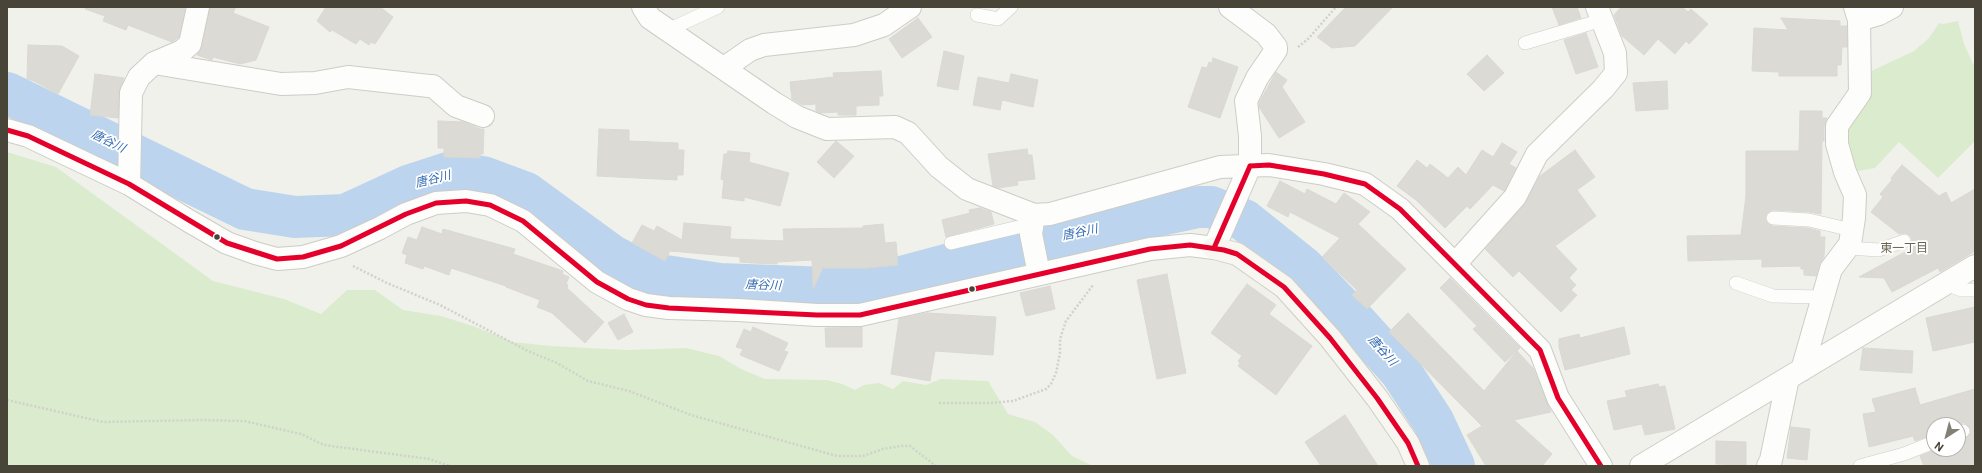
<!DOCTYPE html>
<meta charset="utf-8">
<style>
body{margin:0}
#map{position:relative;width:1982px;height:473px;overflow:hidden;background:#f1f1ec;font-family:Roboto,sans-serif}
canvas{display:block}
.frame{position:absolute;inset:0;border:8px solid #484437;pointer-events:none}
.north{position:absolute;left:1926px;top:417px;width:40px;height:40px;box-sizing:border-box;background:#fff;border:1px solid #b6b4af;border-radius:50%;rotate:216deg;font-size:11px;font-weight:700;line-height:16px;text-align:center;color:#484437}
.north::after{content:'';display:block;margin:auto;width:14px;height:18px;background:#838176;clip-path:polygon(50% 0,100% 100%,50% 72%,0 100%)}
</style>
<div id="map">
<canvas width="1982" height="473"></canvas>
<div class="frame"></div>
<div class="north">N</div>
</div>
<script>
const g = document.querySelector('canvas').getContext('2d');
g.lineJoin = 'round';
function fillPath(path, color) {
  g.fillStyle = color;
  g.fill(path, 'evenodd');
}
function toPath(rows) {
  const path = new Path2D();
  for (const r of rows) {
    path.moveTo(r[0], r[1]);
    for (let i = 2; i < r.length; i += 2) path.lineTo(r[i], r[i + 1]);
  }
  return path;
}
function strokePath(path, color, width, dash) {
  g.strokeStyle = color;
  g.lineWidth = width;
  g.lineCap = dash ? 'butt' : 'round';
  g.setLineDash(dash || []);
  g.stroke(path);
}
function write(font, color, halo, rows, align = 'center') {
  g.font = font + ' Roboto,"Noto Sans JP",sans-serif';
  g.lineWidth = 3.5;
  g.setLineDash([]);
  g.textBaseline = 'middle';
  g.strokeStyle = halo;
  g.fillStyle = color;
  for (const [text, x, y, turn = 0] of rows) {
    g.save();
    g.translate(x, y);
    g.rotate((+turn || 0) * Math.PI / 180);
    g.textAlign = isNaN(turn) ? turn : align;
    if (halo) g.strokeText(text, 0, 0);
    g.fillText(text, 0, 0);
    g.restore();
  }
}
const green = toPath([
 [1958,21,1964,44,1975,68,1975,141,1938,178,1899,142,1875,168,1853,172,1843,130,1867,73,1914,51,1929,38,1939,23,1943,24],
 [7,152,56,167,213,281,284,299,321,314,347,290,375,290,403,310,441,316,473,326,513,342,551,346,627,350,686,348,719,356,741,369,765,379,827,380,842,384,855,390,864,385,879,383,893,389,903,381,926,385,941,379,988,381,1008,414,1035,422,1053,435,1072,456,1093,466,7,466]
]);
const river = toPath([
 [7,93,245,209,295,217,345,215,408,186,448,173,483,177,526,193,611,255,645,273,720,284,856,289,1021,245,1198,207,1211,207,1244,220,1304,268,1353,319,1401,372,1433,421,1454,466]
]);
const building = toPath([
 [86,7,180,7,185,9,179,37,172,42,128,25,126,30,103,21,105,16,85,9,86,7],
 [210,7,236,7,233,13,269,27,256,60,240,64,213,57,212,60,197,55,202,47,210,7],
 [326,7,380,7,393,17,375,44,371,42,369,45,360,39,356,44,332,30,330,32,317,21,326,7],
 [1346,7,1393,7,1355,46,1332,48,1317,37,1346,7],
 [1552,7,1577,7,1581,18,1559,25,1552,7],
 [1621,7,1682,7,1688,12,1691,9,1708,24,1689,44,1686,41,1675,54,1658,39,1644,55,1622,36,1614,15,1621,7],
 [918,18,932,37,902,58,889,39,918,18],
 [1781,18,1840,21,1840,26,1847,26,1847,47,1842,47,1841,65,1837,65,1837,76,1779,76,1779,72,1752,71,1754,28,1788,30,1781,18],
 [1586,33,1598,67,1576,74,1564,40,1586,33],
 [28,45,62,46,79,56,58,94,34,81,27,79,28,45],
 [944,51,964,56,958,90,937,86,944,51],
 [1487,55,1504,73,1484,91,1467,74,1487,55],
 [1213,58,1238,67,1220,118,1188,107,1202,67,1207,68,1209,62,1212,63,1213,58],
 [881,71,883,96,879,96,879,105,856,106,856,115,838,115,838,112,820,113,816,111,816,104,802,105,792,99,790,82,834,77,833,73,881,71],
 [1276,72,1287,80,1282,87,1305,122,1279,138,1259,107,1259,103,1276,72],
 [95,74,124,78,119,92,118,118,90,115,95,74],
 [1011,74,1038,80,1033,107,1002,100,1000,110,973,105,978,77,1009,83,1011,74],
 [1667,81,1668,109,1636,111,1633,83,1667,81],
 [1800,111,1822,111,1822,118,1827,118,1824,126,1824,141,1822,141,1821,214,1809,212,1773,210,1767,213,1765,218,1768,224,1772,226,1808,228,1820,231,1820,237,1825,237,1824,257,1819,265,1816,276,1804,275,1804,269,1801,269,1801,266,1762,267,1762,259,1688,261,1687,236,1741,235,1746,196,1746,151,1799,151,1800,111],
 [438,121,464,122,480,129,484,129,483,154,480,154,480,158,444,157,444,148,438,148,438,121],
 [599,129,629,130,629,141,678,143,678,150,684,150,683,175,677,175,677,180,597,176,599,129],
 [836,141,854,156,834,178,817,162,836,141],
 [1502,143,1517,152,1509,164,1516,168,1505,190,1504,191,1493,185,1470,209,1467,206,1445,228,1416,200,1397,186,1417,160,1427,168,1430,164,1448,178,1458,167,1466,175,1482,150,1493,157,1502,143],
 [1027,149,1028,155,1032,155,1035,179,1017,181,1018,185,998,188,993,186,988,154,1027,149],
 [1575,150,1595,177,1577,190,1596,216,1555,246,1577,269,1569,278,1576,285,1571,290,1577,295,1561,312,1519,271,1513,277,1485,249,1524,205,1540,176,1575,150],
 [728,151,750,153,749,162,789,173,780,206,744,197,744,201,722,198,724,180,721,179,724,154,727,154,728,151],
 [1902,165,1939,196,1946,192,1951,203,1975,189,1975,251,1940,272,1938,268,1892,292,1884,278,1859,277,1914,247,1911,244,1912,239,1909,235,1905,233,1899,234,1871,212,1883,197,1880,194,1892,180,1891,178,1902,165],
 [1280,181,1305,194,1307,189,1336,204,1344,193,1370,212,1358,224,1406,269,1367,309,1352,295,1357,290,1322,257,1340,238,1290,212,1288,217,1267,206,1280,181],
 [980,208,991,212,994,224,946,237,942,220,970,213,969,210,980,208],
 [684,223,731,227,730,239,784,241,783,229,863,228,863,226,883,224,885,243,896,242,898,265,867,268,824,268,824,266,813,289,812,260,777,262,777,264,752,263,740,262,740,257,670,251,665,261,632,243,642,225,654,231,657,226,682,240,684,223],
 [422,227,442,234,443,229,515,249,513,254,563,271,562,274,569,277,566,284,568,285,567,288,604,322,585,343,552,313,537,307,540,300,506,287,506,286,451,268,449,275,424,266,423,269,405,263,407,255,402,253,408,237,417,240,422,227],
 [1167,274,1186,373,1157,379,1137,280,1167,274],
 [1450,278,1520,348,1505,362,1473,329,1477,326,1440,288,1450,278],
 [1247,284,1276,305,1269,314,1312,346,1276,395,1238,366,1240,363,1238,361,1242,356,1211,333,1247,284],
 [1050,286,1055,309,1026,316,1020,293,1050,286],
 [1975,307,1975,342,1933,351,1926,318,1975,307],
 [927,313,996,317,993,355,935,351,930,381,891,374,899,319,927,313],
 [1408,313,1484,391,1517,351,1533,368,1551,412,1514,420,1552,454,1542,466,1486,466,1467,435,1482,426,1389,332,1408,313],
 [624,314,633,332,618,340,608,323,624,314],
 [753,327,788,343,784,351,788,352,779,371,740,355,743,349,736,347,744,329,751,332,753,327],
 [862,327,862,347,826,347,825,328,862,327],
 [1624,327,1630,354,1565,370,1559,347,1559,339,1579,334,1580,338,1624,327],
 [1863,348,1913,351,1912,373,1860,370,1863,348],
 [1658,384,1659,387,1665,386,1675,429,1645,435,1642,424,1614,430,1607,401,1627,397,1625,391,1658,384],
 [1915,388,1920,405,1975,389,1975,466,1924,466,1920,456,1938,449,1958,449,1958,441,1966,438,1971,433,1970,428,1965,423,1934,425,1934,434,1915,441,1913,436,1869,447,1863,414,1876,412,1872,399,1915,388],
 [1345,415,1378,466,1321,466,1305,442,1345,415],
 [1791,427,1810,429,1807,460,1787,458,1791,427],
 [1716,441,1746,442,1746,465,1716,464,1716,441]
]);
const path = toPath([
 [1298,47,1308,39,1336,7],
 [353,266,387,283,440,305,528,351,557,363,588,381,629,391,691,415,837,456,863,456,883,449,901,446,910,446,936,466],
 [7,400,103,422,201,420,244,421,301,434,324,445,429,459,450,466],
 [939,403,990,403,1013,401,1046,389,1051,384,1056,373,1060,353,1060,339,1066,321,1093,285]
]);
const lane = toPath([
 [977,15,998,19,1011,7],
 [668,30,718,7],
 [1525,43,1602,20],
 [1773,218,1809,220,1852,230],
 [951,243,1031,224],
 [1847,248,1879,250,1904,241],
 [1736,283,1773,296,1823,297],
 [1945,284,1962,290,1975,290],
 [1958,433,1963,431],
 [1860,466,1904,454,1934,442]
]);
const street = toPath([
 [643,7,650,18,774,103,797,117,827,129,895,127,908,133,939,167,967,189,1034,215,1050,214,1220,167,1269,165,1324,174,1365,184,1400,209,1540,350,1558,398,1601,466],
 [1859,20,1879,14,1892,7],
 [154,63,281,84,315,83,348,77,429,86,433,86,456,106,483,116],
 [724,68,750,50,764,45,854,35,884,25,910,7],
 [7,130,28,136,129,184,189,221,227,243,255,253,277,259,303,257,341,246,380,228,406,214,436,203,466,201,490,205,523,221,597,282,628,299,646,305,669,308,738,310,817,315,860,315,1150,249,1190,245,1214,248,1250,166,1250,136,1246,101,1257,78,1276,50,1276,47,1266,34,1230,7],
 [129,184,131,93,139,77,154,63,182,51,190,44,198,7],
 [1034,215,1031,234,1039,274],
 [1455,264,1515,197,1537,154,1603,89,1616,73,1615,53,1597,7],
 [1802,370,1831,269,1850,244,1854,218,1855,195,1845,172,1837,144,1837,126,1860,93,1859,20,1855,7],
 [1641,466,1975,266],
 [1768,466,1771,460,1788,378]
]);
const secondary = toPath([
 [1214,248,1237,254,1284,287,1330,338,1377,398,1408,443,1418,466]
]);
const bus1 = toPath([
 [7,130,28,136,129,184,227,243,277,259,303,257,341,246,406,214,436,203,466,201,490,205,523,221,597,282,628,299,646,305,669,308,817,315,860,315,1150,249,1190,245,1224,250,1237,254,1284,287,1330,338,1377,398,1408,443,1418,466],
 [1250,166,1269,165,1324,174,1365,184,1400,209,1540,350,1558,398,1601,466],
 [1214,248,1250,166]
]);
const markers = [
 [217,237,3.5,"#484437"],
 [972,289,3.5,"#484437"]
];
const waterNames = [
 ["唐谷川",108,142,26],
 ["唐谷川",433,180,-14],
 ["唐谷川",1080,233,-12],
 ["唐谷川",763,286,2],
 ["唐谷川",1382,351,48]
];
const neighbourhoodNames = [
 ["東一丁目",1904,249]
];
fillPath(green, '#daeccd');
strokePath(river, '#bdd4ee', 42);
fillPath(building, '#dbdad4');
strokePath(building, '#d9d8d2', 1);
strokePath(lane, '#cdccc7', 14);
strokePath(street, '#cdccc7', 24);
strokePath(secondary, '#d0cfc3', 24);
strokePath(path, '#d1d1cb', 2.5, [2, 2]);
strokePath(lane, '#fdfdfc', 13);
strokePath(street, '#fdfdfc', 22);
strokePath(secondary, '#f7f6f0', 22);
strokePath(bus1, '#e4002b', 5);
for (const [x, y, r, color] of markers) {
  const dot = new Path2D();
  dot.arc(x, y, r, 0, 2 * Math.PI);
  g.fillStyle = color;
  g.fill(dot);
  strokePath(dot, '#fff', 1.5);
}
write('italic 12px', '#316ab3', '#fff', waterNames);
write('12px', '#6a634f', '#fff', neighbourhoodNames);
</script>
